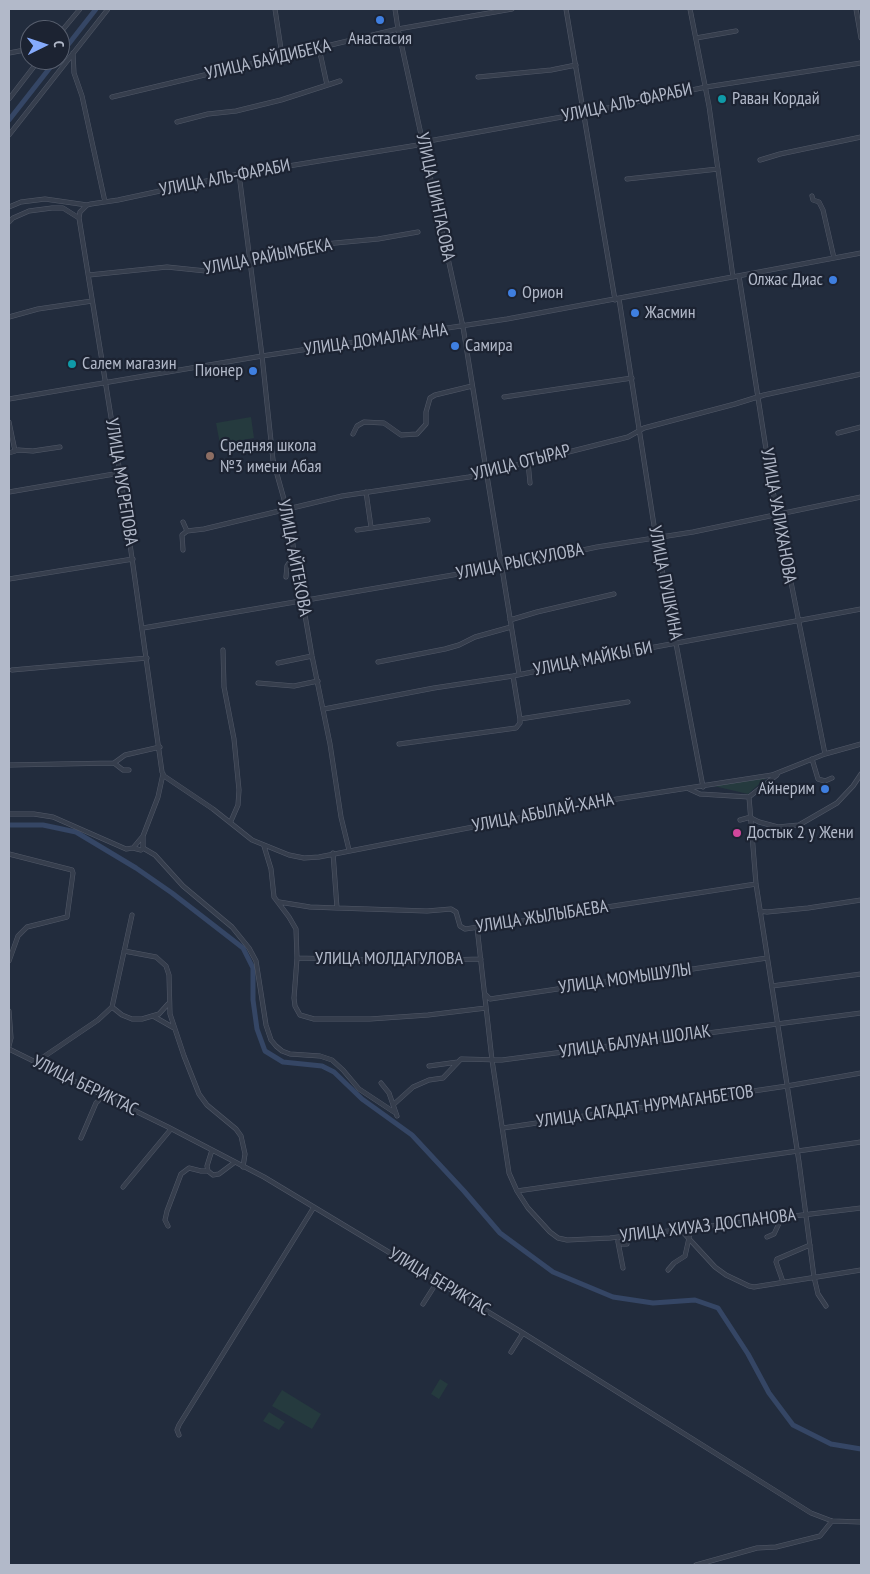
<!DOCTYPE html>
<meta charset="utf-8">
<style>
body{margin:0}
#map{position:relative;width:870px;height:1574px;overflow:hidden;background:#222c3d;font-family:"PT Sans Narrow",sans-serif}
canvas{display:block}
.frame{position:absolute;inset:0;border:10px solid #b2b9c9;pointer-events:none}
.north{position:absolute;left:20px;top:20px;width:50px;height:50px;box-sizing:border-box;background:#1c2332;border:1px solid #585f6e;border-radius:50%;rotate:86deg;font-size:14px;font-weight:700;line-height:20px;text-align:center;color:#b2b9c9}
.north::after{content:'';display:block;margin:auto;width:18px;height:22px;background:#85aafb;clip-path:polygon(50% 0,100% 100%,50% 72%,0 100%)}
</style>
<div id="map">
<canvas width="870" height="1574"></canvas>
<div class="frame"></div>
<div class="north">С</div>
</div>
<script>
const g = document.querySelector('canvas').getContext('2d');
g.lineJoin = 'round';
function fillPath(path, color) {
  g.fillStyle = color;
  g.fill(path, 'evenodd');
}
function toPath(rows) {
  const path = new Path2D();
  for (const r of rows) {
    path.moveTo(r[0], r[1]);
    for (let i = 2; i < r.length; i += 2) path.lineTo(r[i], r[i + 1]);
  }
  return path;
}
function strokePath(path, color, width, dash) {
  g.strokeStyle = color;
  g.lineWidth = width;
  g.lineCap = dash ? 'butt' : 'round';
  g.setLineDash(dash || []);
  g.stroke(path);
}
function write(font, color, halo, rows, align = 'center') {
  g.font = font + ' "PT Sans Narrow",sans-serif';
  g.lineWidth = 4.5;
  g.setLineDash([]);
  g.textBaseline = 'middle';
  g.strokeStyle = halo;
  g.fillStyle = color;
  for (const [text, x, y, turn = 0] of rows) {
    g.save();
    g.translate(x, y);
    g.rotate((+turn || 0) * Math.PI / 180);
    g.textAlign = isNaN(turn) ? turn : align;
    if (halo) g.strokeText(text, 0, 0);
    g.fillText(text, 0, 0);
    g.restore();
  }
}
const green = toPath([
 [251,417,254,438,220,444,216,423],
 [767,777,748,794,714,786],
 [440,1379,448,1384,439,1399,431,1394],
 [282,1390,321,1414,312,1429,272,1406],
 [269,1412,285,1422,279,1430,263,1421]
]);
const canal = toPath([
 [60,55,96,9],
 [9,120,56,60],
 [9,825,43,825,76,832,136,868,172,893,243,948,253,968,253,1000,257,1029,265,1051,283,1062,322,1066,334,1072,362,1099,412,1135,464,1191,500,1233,553,1272,613,1297,653,1303,695,1300,718,1308,748,1354,769,1393,793,1425,831,1444,861,1449]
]);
const minor = toPath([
 [275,9,281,49,284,56],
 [395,9,398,29,463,327,519,674],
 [566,9,615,300],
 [690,9,709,106,733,277],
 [856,9,861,38],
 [60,33,80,9],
 [696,38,736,31],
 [319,48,327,85],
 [9,53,30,49],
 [73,53,74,73,82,96,105,202],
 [478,77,551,70,576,65],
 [112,97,398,29,512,9],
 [9,99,39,60],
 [177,122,208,114,236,111,281,100,340,81],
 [9,135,108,9],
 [423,142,584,113,706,87,861,63],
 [424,144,239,174,118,200,91,204,87,205,80,212,79,218,120,473,162,772,164,776,213,809,252,840,289,855,304,858,319,857,617,799,772,775,825,754,861,744],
 [760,160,780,154,861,137],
 [239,174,262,356,273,460,287,510,312,656,330,744,341,817,349,850],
 [627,179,718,169],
 [812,196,813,200,819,202,823,210,834,258],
 [9,207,21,202,45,199,87,205],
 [9,222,13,218,29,211,52,208,63,208,79,218],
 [89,275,167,267,206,271,258,256,314,245,378,239,418,232],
 [739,276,771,481,825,754],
 [619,299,655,532,703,787],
 [9,317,38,309,92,301],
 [504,397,632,378],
 [9,399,262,356,507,319,861,253],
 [9,422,15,451],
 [838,433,861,427],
 [353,434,357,426,364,422,384,423,401,435,417,434,426,424,426,412,430,398,435,395,472,386],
 [9,453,18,450,33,451,60,447],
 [528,462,530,483],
 [9,492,120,473],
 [366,492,371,527],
 [183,522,187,531,204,529,342,496,469,477,628,437,644,428,735,404,764,395,861,374],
 [357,530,428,520],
 [183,550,182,535,187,531],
 [286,577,287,566,289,563,295,560],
 [9,579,133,559],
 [510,620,537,612,614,594],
 [143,628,517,564,597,547,693,532,861,497],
 [223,650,224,687,234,739,239,790,238,805,231,821],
 [378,662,445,649,459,645,475,637,511,627],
 [278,663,312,656],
 [12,670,147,658],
 [258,683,294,686,318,681],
 [324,709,434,688,513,676,644,649,861,609],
 [520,719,628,702],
 [399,744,516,728,520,723,520,719,513,676],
 [812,759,818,779,825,781,832,778],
 [114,763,123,770,129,770],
 [9,765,114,763,125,755,160,747],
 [689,789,700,794,749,797,777,775],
 [749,797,756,884,799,1162,814,1277,818,1294,826,1306],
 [9,814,34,814,53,817,126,849,133,848,143,836],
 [751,818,759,822,778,827,799,825,837,803,853,786,861,774],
 [740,820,751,817],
 [264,846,271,869,274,897,289,917,296,929,297,958,294,998,295,1006,300,1015,314,1019,370,1019,428,1015,486,1008],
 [133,848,141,850,143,848,155,855,183,886,232,927,249,948,256,961,266,1025,271,1040,276,1046,282,1051,290,1054,320,1056,332,1060,343,1070,359,1089,394,1112],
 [143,848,143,836,158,797,163,774],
 [333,853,337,908],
 [9,854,72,870,73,873,67,917,27,927,18,936,9,961],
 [279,902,310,907,337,908,427,911,451,909,456,912,460,926,465,929,572,914,581,911,756,884],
 [760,911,767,912,808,908,861,900],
 [477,927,492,1060,509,1173,517,1191,528,1208,550,1232,558,1238,567,1240,610,1238,861,1208],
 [124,951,156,957,166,966,169,975,170,1014,184,1056,199,1094,207,1105,236,1129,241,1136,245,1154,243,1167],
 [297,958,413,961,481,959],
 [772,986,861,974],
 [485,994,490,999,767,958],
 [112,1007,122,1015,132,1019,142,1019,159,1014,168,1004],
 [9,1011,11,1038,9,1046],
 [153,1016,174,1028],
 [9,1049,168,1127,264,1177,523,1333,811,1513,832,1521,861,1522],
 [36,1062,98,1020,112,1007,132,915],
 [429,1066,458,1062],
 [381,1083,389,1093,397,1116],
 [393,1105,413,1087,429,1080,443,1078,461,1059,502,1060,861,1013],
 [503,1128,787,1086,861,1073],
 [81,1138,96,1103,104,1095],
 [212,1150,207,1166,208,1171,213,1175,219,1174,235,1162],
 [123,1187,171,1129],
 [517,1191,861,1142],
 [168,1226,165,1220,167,1211,181,1174,189,1168,201,1171,208,1171],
 [681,1230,715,1267,726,1275,749,1286,754,1287,861,1270],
 [767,1237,774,1234,782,1217],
 [618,1241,622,1244,627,1244],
 [618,1242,623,1268],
 [668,1270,674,1263,685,1256,691,1229],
 [783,1282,776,1262,777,1259,810,1245],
 [423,1304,437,1282],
 [511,1352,523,1333],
 [179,1435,177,1430,179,1425,314,1207],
 [696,1565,757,1548,776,1547,820,1536,832,1521]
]);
const markers = [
 [380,20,5,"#3f7fe0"],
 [722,99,5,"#0f9aa8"],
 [833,280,5,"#3f7fe0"],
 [512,293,5,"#3f7fe0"],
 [635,313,5,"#3f7fe0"],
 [455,346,5,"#3f7fe0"],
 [72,364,5,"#0f9aa8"],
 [253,371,5,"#3f7fe0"],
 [210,456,5,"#8d6e63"],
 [825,789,5,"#3f7fe0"],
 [737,833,5,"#d1479c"]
];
const poiNames = [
 ["Анастасия",380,39,"center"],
 ["Раван Кордай",732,99],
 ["Олжас Диас",823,280,"right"],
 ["Орион",522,293],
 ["Жасмин",645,313],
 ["Самира",465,346],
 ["Салем магазин",82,364],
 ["Пионер",243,371,"right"],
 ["Средняя школа",220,446],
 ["№3 имени Абая",220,467],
 ["Айнерим",815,789,"right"],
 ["Достык 2 у Жени",747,833]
];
const streetNames = [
 ["УЛИЦА БАЙДИБЕКА",268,60,-13],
 ["УЛИЦА АЛЬ-ФАРАБИ",627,103,-12],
 ["УЛИЦА АЛЬ-ФАРАБИ",225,178,-11],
 ["УЛИЦА ШИНТАСОВА",435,197,78],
 ["УЛИЦА РАЙЫМБЕКА",268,257,-11],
 ["УЛИЦА ДОМАЛАК АНА",376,340,-8],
 ["УЛИЦА ОТЫРАР",521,463,-14],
 ["УЛИЦА МУСРЕПОВА",121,482,81],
 ["УЛИЦА УАЛИХАНОВА",778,516,80],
 ["УЛИЦА АЙТЕКОВА",294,558,79],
 ["УЛИЦА РЫСКУЛОВА",520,562,-11],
 ["УЛИЦА ПУШКИНА",665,583,79],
 ["УЛИЦА МАЙКЫ БИ",593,659,-11],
 ["УЛИЦА АБЫЛАЙ-ХАНА",543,813,-11],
 ["УЛИЦА ЖЫЛЫБАЕВА",542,917,-9],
 ["УЛИЦА МОЛДАГУЛОВА",389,959],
 ["УЛИЦА МОМЫШУЛЫ",625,979,-8],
 ["УЛИЦА БАЛУАН ШОЛАК",635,1042,-8],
 ["УЛИЦА БЕРИКТАС",85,1086,26],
 ["УЛИЦА САГАДАТ НУРМАГАНБЕТОВ",645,1107,-8],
 ["УЛИЦА ХИУАЗ ДОСПАНОВА",708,1226,-7],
 ["УЛИЦА БЕРИКТАС",439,1282,31]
];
fillPath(green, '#253a3e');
strokePath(canal, '#354665', 5);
strokePath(minor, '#525968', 5);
strokePath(minor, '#363e4d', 4);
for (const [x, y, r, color] of markers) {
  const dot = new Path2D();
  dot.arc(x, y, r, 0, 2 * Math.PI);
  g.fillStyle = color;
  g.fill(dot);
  strokePath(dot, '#1c2332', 2);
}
write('18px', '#b2b9c9', '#1c2332', poiNames, 'left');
write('18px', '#b2b9c9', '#1c2332', streetNames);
</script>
